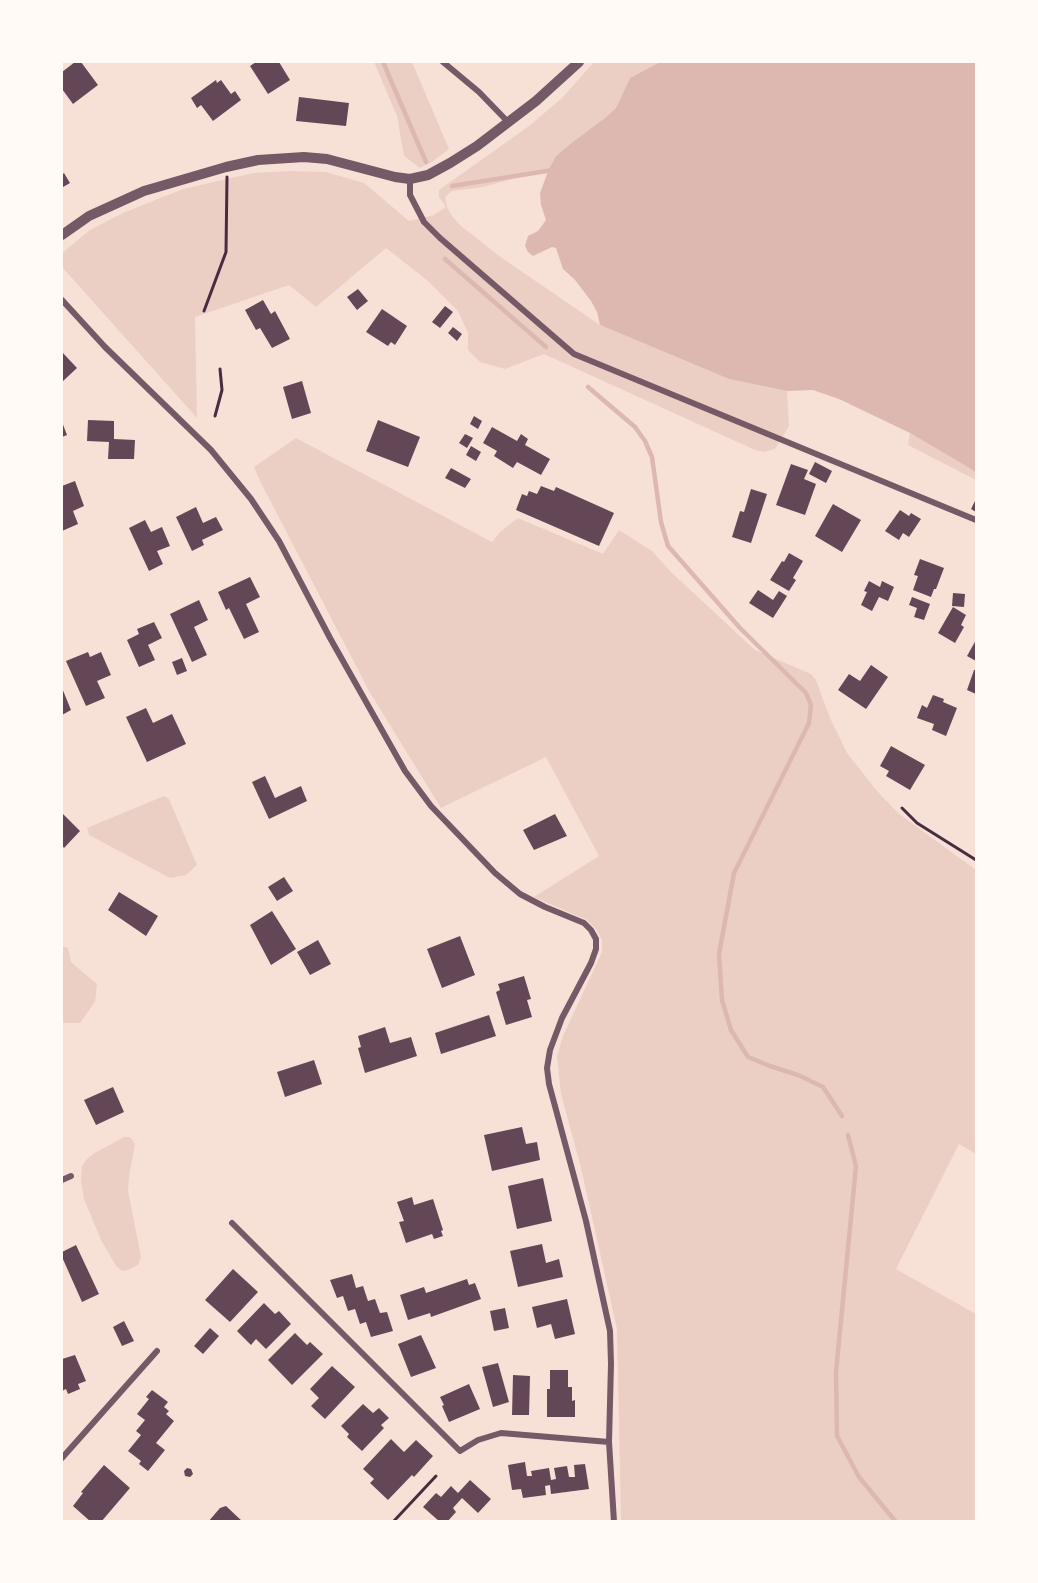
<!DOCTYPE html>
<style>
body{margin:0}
#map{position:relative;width:1038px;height:1583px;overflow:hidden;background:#f7e1d7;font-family:Poppins,sans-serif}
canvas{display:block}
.frame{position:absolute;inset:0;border:63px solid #fffaf5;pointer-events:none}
</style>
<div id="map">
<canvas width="1038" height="1583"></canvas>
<div class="frame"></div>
</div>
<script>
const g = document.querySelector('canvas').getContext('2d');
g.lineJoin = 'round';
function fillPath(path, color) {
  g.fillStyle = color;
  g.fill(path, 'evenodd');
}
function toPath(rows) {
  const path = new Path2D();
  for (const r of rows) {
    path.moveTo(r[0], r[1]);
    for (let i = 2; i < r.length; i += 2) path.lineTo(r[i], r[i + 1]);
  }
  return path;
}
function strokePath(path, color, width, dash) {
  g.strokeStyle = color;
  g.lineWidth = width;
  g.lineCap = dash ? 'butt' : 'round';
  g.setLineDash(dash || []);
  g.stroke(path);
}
const green = toPath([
 [374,62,412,62,449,149,432,162,420,168,404,156,397,116],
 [594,62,660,62,630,78,616,108,589,132,569,145,556,156,549,169,483,187,452,191,445,197,447,207,452,216,461,226,502,258,600,325,729,379,787,391,789,426,775,449,764,452,755,450,544,354,505,369,480,362,468,350,468,333,458,311,428,281,386,248,316,307,289,285,195,317,197,418,62,267,62,253,90,230,123,213,183,189,253,173,290,171,326,172,364,183,409,221,434,215,446,207,439,197,439,190,529,126,562,98],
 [910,433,976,472,976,480,908,445],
 [296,438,492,542,500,532,518,518,603,554,619,530,652,551,671,572,755,650,811,674,816,680,830,718,847,753,877,791,898,813,976,870,976,1154,959,1144,896,1269,976,1314,976,1521,621,1521,617,1329,581,1168,561,1094,557,1056,563,1036,602,952,602,940,596,929,587,920,534,897,599,856,546,757,441,808,369,691,261,483,254,467],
 [164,796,169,799,197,865,186,875,170,878,89,835,87,828],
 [62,946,68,948,71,962,97,984,95,1002,80,1023,62,1023],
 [124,1137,130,1137,135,1144,129,1177,128,1191,141,1257,138,1265,128,1270,122,1271,116,1266,101,1240,84,1199,81,1180,82,1166,87,1159,93,1154]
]);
const water = toPath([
 [660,62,976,62,976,472,910,433,839,399,813,390,787,391,729,379,600,325,597,312,591,301,575,280,563,269,556,248,552,247,533,256,528,252,525,246,528,236,538,231,546,220,541,205,540,193,549,169,556,156,569,145,605,118,616,108,630,78]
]);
const stream = toPath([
 [383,62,426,162],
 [452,186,553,170],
 [445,259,546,347],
 [588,387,635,427,645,441,652,457,661,522,668,546,740,628,806,693,811,705,809,723,734,873,719,954,722,1000,731,1030,748,1057,770,1066,798,1075,823,1087,842,1116],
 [848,1135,856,1166,836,1372,837,1436,859,1477,896,1522]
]);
const building = toPath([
 [75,62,81,62,98,85,73,104,62,89,62,72],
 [256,62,279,62,290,80,268,94,250,66],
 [216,80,217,83,221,80,231,94,235,91,241,100,213,121,201,105,197,108,191,98],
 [299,97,349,103,346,126,296,121],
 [64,173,70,183,63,187,62,175],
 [358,289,368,301,357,310,347,297],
 [263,300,271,314,275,311,290,339,272,348,260,328,256,330,245,310],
 [445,306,453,312,440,328,432,322],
 [382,309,407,326,395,345,391,342,388,346,366,332],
 [453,327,462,334,457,341,448,333],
 [62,352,77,368,62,382],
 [302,381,311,413,292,419,283,387],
 [474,416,482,421,478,429,470,424],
 [88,420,114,421,114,439,135,440,134,459,108,459,109,442,87,441],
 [378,420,420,437,408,467,366,451],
 [62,422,67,435,62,437],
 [492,427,517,441,521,434,528,439,525,445,550,459,541,475,517,462,513,468,494,456,497,451,483,443],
 [465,434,473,438,467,448,459,443],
 [471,446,481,452,476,461,466,455],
 [815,462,832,471,826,483,809,474],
 [791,464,808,470,804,479,816,484,805,515,776,505],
 [451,468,471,479,465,488,445,478],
 [75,481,84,506,73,511,78,524,62,531,62,486],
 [541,486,554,491,556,487,614,513,599,546,516,510,522,494,527,496,529,491,537,494],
 [751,489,767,494,751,543,732,537,740,511,744,512],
 [976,499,976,512,971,509],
 [833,504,861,520,842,552,815,536],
 [196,507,203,523,216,517,223,530,202,540,204,545,192,551,176,517],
 [900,510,909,516,911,513,921,519,909,537,903,533,899,540,885,531],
 [145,520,151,532,162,527,170,546,157,551,163,564,149,571,129,528],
 [789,553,803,561,793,578,796,580,789,591,770,580,782,561,784,562],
 [920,559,944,568,936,589,934,589,931,597,913,590,918,576,914,575],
 [250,577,260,597,246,604,259,632,244,639,229,608,226,610,218,592],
 [869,581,880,587,882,581,894,587,888,601,879,597,872,611,861,605,867,592,864,591],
 [758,590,773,600,779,591,787,596,773,618,749,603],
 [953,593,965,594,964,607,952,606],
 [912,597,930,604,924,620,914,617,917,608,909,605],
 [199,600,208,620,194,627,207,655,192,662,170,614],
 [953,607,966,615,961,625,964,627,955,643,938,633],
 [154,622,162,638,148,645,155,660,139,667,127,640,139,634,137,629],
 [976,640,976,661,967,656],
 [88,652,90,657,101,652,111,675,97,681,105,698,86,706,66,661],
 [182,658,187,671,177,675,172,662],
 [871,665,888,677,866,709,838,690,849,674,860,681],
 [974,670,976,670,976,694,967,690],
 [62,688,71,710,62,715],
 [933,695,944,699,943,702,957,708,946,736,932,730,934,724,917,718,922,705,927,708],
 [146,708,153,723,172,714,186,744,147,762,126,717],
 [891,746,925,765,910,790,886,776,889,771,880,766],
 [265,776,275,798,301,786,307,801,269,819,252,782],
 [62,813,80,831,64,848,62,845],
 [555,814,567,836,534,850,523,830],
 [284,877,293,891,277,901,268,887],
 [119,892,158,916,146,936,108,910],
 [272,911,296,949,271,965,250,925],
 [460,936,475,975,442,988,427,949],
 [318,940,331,964,310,975,297,952],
 [524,976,531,999,527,1000,532,1017,506,1025,496,992,500,990,498,984],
 [489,1015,496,1036,441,1054,435,1033],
 [385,1027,390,1043,411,1037,417,1056,365,1073,358,1048,361,1047,358,1036],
 [314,1060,322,1084,285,1097,277,1072],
 [113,1087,124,1112,96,1125,84,1100],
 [522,1127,526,1144,537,1142,540,1160,492,1171,484,1135],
 [543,1178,552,1221,517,1229,508,1186],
 [412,1197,414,1205,433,1199,443,1230,441,1231,443,1236,434,1239,432,1234,406,1243,399,1222,404,1221,397,1202],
 [542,1244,546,1263,559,1259,563,1277,518,1287,510,1251],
 [76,1245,99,1294,82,1302,62,1257,62,1252],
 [233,1269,258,1292,230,1322,205,1300],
 [352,1274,356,1288,363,1286,368,1301,375,1299,380,1313,387,1312,393,1331,371,1337,366,1322,360,1324,355,1309,348,1311,343,1296,337,1298,330,1280],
 [467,1279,469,1285,475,1283,481,1299,431,1317,430,1313,408,1320,400,1295,424,1287,426,1293],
 [567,1299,575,1334,555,1339,551,1324,537,1328,532,1307],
 [264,1303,275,1314,279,1311,291,1324,266,1349,256,1339,251,1345,237,1331],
 [505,1308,509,1328,494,1331,490,1311],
 [124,1321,134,1341,122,1346,113,1327],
 [210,1328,219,1336,203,1354,194,1346],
 [295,1333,307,1345,310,1342,323,1354,292,1385,268,1360],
 [421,1335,436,1368,411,1377,398,1344],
 [75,1355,86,1381,78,1384,80,1389,68,1394,66,1389,62,1391,62,1359],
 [498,1363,509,1402,493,1407,482,1367],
 [332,1366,355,1387,325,1419,311,1406,319,1398,310,1389],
 [550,1370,568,1370,568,1387,572,1387,572,1401,575,1400,575,1417,547,1417,547,1389,550,1389],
 [513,1375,530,1376,529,1415,512,1415],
 [469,1384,480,1409,449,1422,442,1406,444,1405,440,1397],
 [152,1390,168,1402,164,1407,169,1411,166,1414,174,1421,156,1443,165,1450,148,1471,139,1464,141,1461,128,1451,141,1435,136,1431,145,1420,137,1414,149,1399,146,1397],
 [363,1404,373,1413,379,1408,389,1418,381,1425,384,1428,362,1451,347,1437,349,1434,341,1426],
 [391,1439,404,1452,416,1440,433,1456,414,1477,412,1475,388,1500,370,1483,374,1479,363,1469],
 [525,1462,527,1476,532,1476,531,1471,549,1468,551,1480,556,1479,554,1468,567,1466,569,1477,575,1477,574,1465,585,1464,589,1489,551,1494,550,1485,545,1486,546,1495,523,1498,521,1489,512,1490,508,1465],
 [104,1465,130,1488,101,1522,91,1522,73,1506,83,1493,81,1492],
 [187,1468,191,1469,193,1474,190,1477,185,1476,184,1471],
 [470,1480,491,1499,478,1513,462,1498,453,1508,456,1512,447,1522,440,1522,423,1507,436,1493,441,1497,451,1486,458,1493],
 [226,1506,243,1522,208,1522,220,1508]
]);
const path = toPath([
 [204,311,226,252,227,177],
 [215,416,222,390,220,369],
 [902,808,917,823,976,860],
 [393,1522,436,1476]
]);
const minor = toPath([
 [443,62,479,92,508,122],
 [410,179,410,195,424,222,440,238,574,354,976,520],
 [62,300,105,347,211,450,251,499,279,541,330,638,405,771,431,806,495,873,520,894,545,907,584,923,591,930,596,939,596,949,591,963,562,1018,550,1050,547,1068,549,1084,586,1221,610,1331,611,1364,609,1442,614,1522],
 [62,1180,71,1176],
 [232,1223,460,1451,478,1440,501,1433,609,1442],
 [62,1458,157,1351]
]);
const tertiary = toPath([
 [62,235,89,216,144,191,226,167,258,160,304,157,327,159,395,177,410,179,428,175,450,163,477,146,536,101,579,62]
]);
fillPath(green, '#ebcfc5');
fillPath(water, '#dcb8b0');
strokePath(stream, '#dcb8b0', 4.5);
fillPath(building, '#644757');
strokePath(path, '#4a2c40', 3);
strokePath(minor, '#755966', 6);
strokePath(tertiary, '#755966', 10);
</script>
